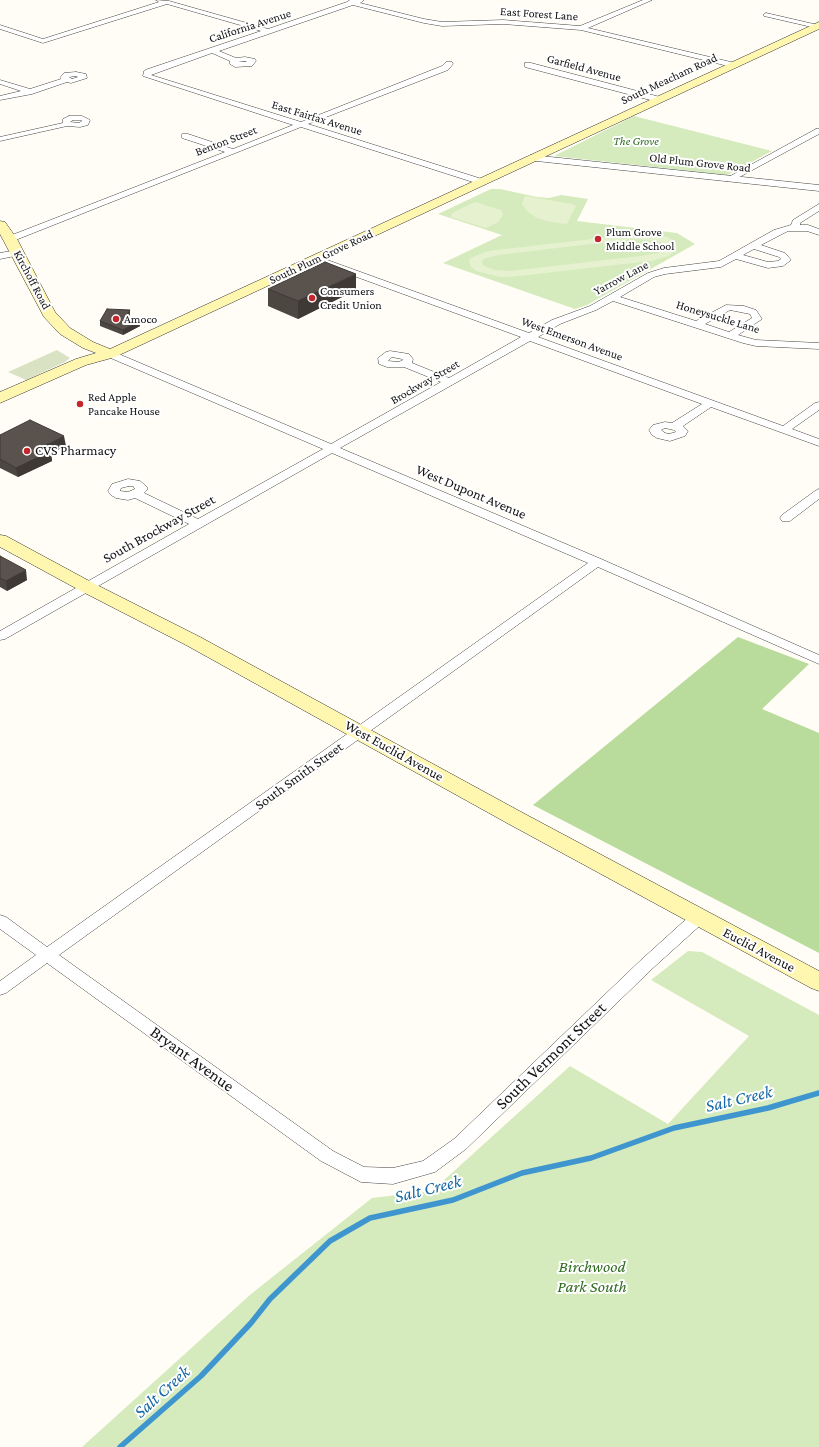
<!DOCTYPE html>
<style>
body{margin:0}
canvas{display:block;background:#fffdf5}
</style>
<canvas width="819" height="1447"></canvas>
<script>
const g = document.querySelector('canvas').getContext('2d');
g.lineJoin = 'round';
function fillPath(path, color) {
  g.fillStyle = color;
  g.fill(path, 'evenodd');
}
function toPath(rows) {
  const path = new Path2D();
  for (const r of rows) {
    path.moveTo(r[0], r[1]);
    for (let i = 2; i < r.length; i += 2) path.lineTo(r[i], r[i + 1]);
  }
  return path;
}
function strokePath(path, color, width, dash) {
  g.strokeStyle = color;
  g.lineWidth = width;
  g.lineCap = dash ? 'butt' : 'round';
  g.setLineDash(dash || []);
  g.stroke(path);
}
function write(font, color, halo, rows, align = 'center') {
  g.font = font + ' "Crimson Pro",serif';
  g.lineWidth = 4;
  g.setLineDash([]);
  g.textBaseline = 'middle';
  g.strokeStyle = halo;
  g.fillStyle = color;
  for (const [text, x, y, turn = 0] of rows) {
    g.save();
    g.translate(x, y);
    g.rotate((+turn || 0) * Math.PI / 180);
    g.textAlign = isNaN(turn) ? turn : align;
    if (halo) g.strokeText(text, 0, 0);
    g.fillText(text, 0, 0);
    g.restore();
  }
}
const green = toPath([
 [634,116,772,151,727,175,554,156],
 [491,189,500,189,537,197,549,198,561,195,588,199,577,221,677,233,695,244,587,305,575,309,443,263,502,235,438,214],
 [688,951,702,952,819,1015,819,1447,82,1447,251,1294,372,1198,432,1191,570,1066,668,1124,749,1036,651,980]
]);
const forest = toPath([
 [738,637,809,664,762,709,819,733,819,953,533,805]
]);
const cemetery = toPath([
 [57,350,70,358,65,362,26,380,8,372]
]);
const pitch = toPath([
 [525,196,572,204,576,206,567,224,551,222,537,218,528,212,522,204],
 [475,202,501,210,503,215,498,222,486,228,451,217,452,213],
 [645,233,668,237,675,242,677,248,669,256,651,261,510,277,500,277,476,271,471,267,469,262,470,258,488,251],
 [633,239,658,241,663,243,664,247,662,251,658,253,649,255,510,271,495,270,484,266,482,263,483,259,498,255]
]);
const stream = toPath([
 [120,1447,201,1376,251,1323,270,1299,330,1241,370,1218,453,1200,522,1173,591,1158,674,1128,768,1108,819,1093]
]);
const minor = toPath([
 [156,0,169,1,268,29,347,2,350,0,364,0,360,3,424,19,442,22,503,20,580,26,643,0,652,0,588,28,735,63,736,65,732,67,581,30,503,24,442,26,424,23,353,5,219,51,236,58,245,57,255,59,256,61,252,66,235,67,230,64,230,61,212,53,151,75,301,122,442,66,446,62,452,62,453,64,448,70,308,124,485,180,486,182,485,184,479,184,301,127,13,241,7,241,5,239,7,237,225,152,182,138,182,134,188,134,233,149,293,125,143,76,144,71,148,69,261,31,167,4,43,43,0,29,0,25,43,39,159,2,156,0],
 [245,61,247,62,238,62,245,61],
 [766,13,818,25,819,27,816,28,764,16,763,15,766,13],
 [525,63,531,63,660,97,661,99,660,101,654,101,525,67,525,63],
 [76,72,86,74,87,78,71,83,67,82,32,94,0,100,0,96,21,91,0,84,0,80,30,89,61,79,60,78,64,73,76,72],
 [76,76,78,77,72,79,69,77,76,76],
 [69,116,82,116,90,120,88,125,80,127,67,126,0,141,0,137,63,123,63,119,69,116],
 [73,120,81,120,82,121,79,123,70,122,73,120],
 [816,129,819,129,819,134,732,181,726,181,725,179,816,129],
 [819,204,819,211,800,223,800,225,808,225,819,229,819,235,807,231,788,231,761,245,785,253,791,260,783,266,768,268,736,259,721,267,665,274,654,277,620,297,696,321,726,305,744,306,756,310,762,319,738,335,756,340,819,343,819,349,756,346,743,343,613,301,596,310,560,324,538,337,783,426,815,403,819,402,819,410,792,429,819,439,819,446,711,407,683,426,688,431,685,436,670,441,657,438,652,435,649,430,653,425,665,422,672,423,702,404,530,341,340,448,601,559,819,655,819,664,598,567,59,955,333,1151,364,1167,393,1168,423,1161,454,1139,641,960,693,913,699,911,705,913,707,917,705,921,653,968,466,1149,435,1172,393,1184,361,1182,321,1161,47,963,6,993,0,995,0,981,36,955,0,929,0,915,6,917,47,947,588,563,332,453,5,639,0,640,0,631,189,524,135,498,128,500,116,498,111,495,108,491,112,484,128,479,140,481,147,487,147,490,144,493,198,519,323,449,106,356,105,354,106,352,114,352,331,444,441,382,404,367,387,367,379,364,378,358,386,352,390,351,409,354,413,359,412,363,449,378,521,337,313,261,311,259,313,257,319,257,529,333,552,320,590,306,648,273,664,268,719,261,774,230,791,225,793,220,819,204],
 [754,249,779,257,781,259,778,261,768,262,743,255,754,249],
 [730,310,750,314,752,318,729,332,705,324,730,310],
 [392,357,402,359,403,360,399,362,388,361,392,357],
 [665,428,674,430,676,432,669,434,665,433,661,430,665,428],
 [129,486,133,486,135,489,128,492,120,491,121,488,129,486],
 [17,250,22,253,20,255,0,259,0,253,17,250],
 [819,489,819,499,790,521,782,521,780,518,782,515,815,491,819,489]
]);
const tertiary = toPath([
 [531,155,819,185,819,191,527,160,526,158,531,155]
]);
const secondary = toPath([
 [819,22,819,29,115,357,86,365,0,403,0,392,76,359,96,353,83,348,60,334,44,317,0,234,0,221,5,222,17,239,55,312,70,328,93,342,110,349,819,22],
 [0,535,6,536,93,583,200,637,523,813,819,971,819,991,811,988,507,823,186,645,81,591,0,547,0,535]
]);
const wall = toPath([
 [268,289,356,290,298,319,268,306],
 [130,315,129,317,140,326,123,335,100,326,100,321],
 [0,435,66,446,51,453,52,461,18,477,0,468],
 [0,556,27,580,7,591,0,587]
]);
const shadedWall = toPath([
 [356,274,356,290,298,319,298,301],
 [130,310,130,315,127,321,126,316],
 [140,321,140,326,123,335,123,330],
 [64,436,66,446,51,453,52,461,18,477,16,468,42,447],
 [26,570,27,580,7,591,6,581]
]);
const building = toPath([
 [325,262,356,274,298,301,268,289,325,262],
 [107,309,130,310,126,316,140,321,123,330,100,321,107,309],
 [30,420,64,436,42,447,51,451,16,468,0,459,0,435,30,420],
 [0,556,26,570,6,581,0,578,0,556]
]);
const markers = [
 [598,239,4,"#c4262e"],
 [312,298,4,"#c4262e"],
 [116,319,4,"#c4262e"],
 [80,404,4,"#c4262e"],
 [27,451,4,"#c4262e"]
];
const farStreetnames = [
 ["East Forest Lane",539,14,4],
 ["California Avenue",250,26,-18],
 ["Garfield Avenue",584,68,15],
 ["South Meacham Road",669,79,-25],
 ["East Fairfax Avenue",317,118,17],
 ["Benton Street",226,141,-21],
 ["Old Plum Grove Road",700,163,6],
 ["South Plum Grove Road",321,257,-25],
 ["Yarrow Lane",621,278,-28],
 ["Kirchoff Road",32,280,62],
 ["Honeysuckle Lane",718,317,17],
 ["West Emerson Avenue",572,339,20],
 ["Brockway Street",425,382,-30]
];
const farParknames = [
 ["The Grove",636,141]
];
const farPoinames = [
 ["Plum Grove",606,232],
 ["Middle School",606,246],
 ["Consumers",320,291],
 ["Credit Union",320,305],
 ["Amoco",124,319],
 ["Red Apple",88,397],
 ["Pancake House",88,411]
];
const poiNames = [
 ["CVS Pharmacy",35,451]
];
const streetNames = [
 ["West Dupont Avenue",471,492,23],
 ["South Brockway Street",159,529,-29],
 ["West Euclid Avenue",394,751,29],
 ["South Smith Street",299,776,-36],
 ["Euclid Avenue",759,950,28]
];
const nearStreetnames = [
 ["South Vermont Street",551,1056,-44],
 ["Bryant Avenue",192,1059,36]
];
const nearParknames = [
 ["Birchwood",592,1267],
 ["Park South",592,1287]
];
const nearWaternames = [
 ["Salt Creek",739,1099,-13],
 ["Salt Creek",428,1189,-14],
 ["Salt Creek",162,1392,-42]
];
fillPath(green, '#d5ebbd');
fillPath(forest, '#b9dc9c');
fillPath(cemetery, '#d9e3c4');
fillPath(pitch, '#e6f2cf');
strokePath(stream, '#3f96cf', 5.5);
strokePath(minor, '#444', 1);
strokePath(tertiary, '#444', 1);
strokePath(secondary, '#333', 1);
fillPath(minor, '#fff');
fillPath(tertiary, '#fff');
fillPath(secondary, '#fff6b0');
fillPath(wall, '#4d4742');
fillPath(shadedWall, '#3f3936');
fillPath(building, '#5a524d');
strokePath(building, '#3f3936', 1);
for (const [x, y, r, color] of markers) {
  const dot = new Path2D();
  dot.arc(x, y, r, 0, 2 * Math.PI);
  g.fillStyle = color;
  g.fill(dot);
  strokePath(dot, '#fff', 1.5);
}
write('12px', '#111', '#fff', farStreetnames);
write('italic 12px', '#2f6b1f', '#fff', farParknames);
write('12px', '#111', '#fff', farPoinames, 'left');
write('14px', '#111', '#fff', poiNames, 'left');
write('14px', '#111', '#fff', streetNames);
write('17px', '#111', '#fff', nearStreetnames);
write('italic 17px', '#2f6b1f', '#fff', nearParknames);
write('italic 18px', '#1768a6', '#fff', nearWaternames);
</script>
